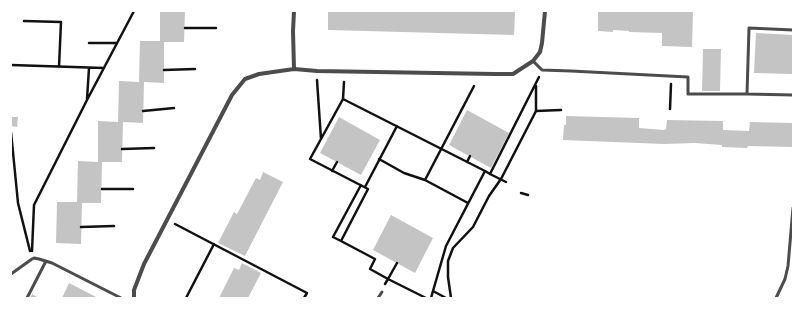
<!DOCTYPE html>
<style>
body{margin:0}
#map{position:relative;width:804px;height:309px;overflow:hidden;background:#fff;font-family:"Work Sans",sans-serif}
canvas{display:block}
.frame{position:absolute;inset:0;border:12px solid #fff;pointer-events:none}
</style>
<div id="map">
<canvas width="804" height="309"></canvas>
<div class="frame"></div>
</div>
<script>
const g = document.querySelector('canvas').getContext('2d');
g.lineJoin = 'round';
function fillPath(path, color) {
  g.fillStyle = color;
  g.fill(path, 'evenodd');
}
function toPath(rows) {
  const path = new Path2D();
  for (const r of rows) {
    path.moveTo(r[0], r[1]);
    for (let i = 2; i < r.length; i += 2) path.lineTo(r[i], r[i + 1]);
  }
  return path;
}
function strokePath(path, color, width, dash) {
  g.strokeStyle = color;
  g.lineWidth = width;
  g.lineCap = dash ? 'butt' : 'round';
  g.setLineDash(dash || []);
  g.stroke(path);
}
const building = toPath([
 [160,11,185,11,184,42,164,42,164,83,144,82,143,123,123,122,122,162,102,162,101,203,82,203,81,244,56,243,57,202,77,202,78,161,98,162,98,121,118,122,119,81,139,82,140,41,160,41],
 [328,11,515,11,514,35,328,30],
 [598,11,693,11,692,47,662,46,662,33,629,32,629,31,613,30,613,32,598,31],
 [756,33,793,35,793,74,754,73],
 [703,49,721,49,720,91,702,91],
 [467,110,509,133,491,168,449,145],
 [566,116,639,118,639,128,664,130,666,129,667,120,723,121,723,130,749,131,750,122,793,123,793,147,748,146,747,148,722,147,722,145,695,143,664,144,563,140,564,125,566,125],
 [11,117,18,117,17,127,11,126],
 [339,117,380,140,361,175,320,153],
 [263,172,283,182,245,256,218,243,234,212,237,214,256,178,260,180],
 [391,215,433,238,415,273,373,250],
 [242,263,261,273,248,298,219,298,234,268,239,270],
 [69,283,98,298,62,298],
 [32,294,39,298,30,298]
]);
const path = toPath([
 [24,21,61,22,59,67],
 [185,28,216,28],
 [89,43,117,43],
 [11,65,104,68],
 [164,70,195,69],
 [317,80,321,139],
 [344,82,343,99,310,159,368,189,341,241,375,259,370,269,388,279,385,284],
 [87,99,89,68],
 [343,99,485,171],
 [670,109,671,84],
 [143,111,174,108],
 [536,111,561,110],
 [11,132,18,203,30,251],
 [122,149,154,148],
 [379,159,404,173,425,180,468,203],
 [467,162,470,156],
 [332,171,337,162],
 [490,174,506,182],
 [425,180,474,86],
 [365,187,397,126],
 [102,189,133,189],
 [521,193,528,195],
 [175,224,307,293,304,298],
 [81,227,114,226],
 [341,241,333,237,361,185],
 [32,251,34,205,87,100,134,11],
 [397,263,388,279,426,298],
 [433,291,446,298],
 [186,298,214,244],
 [431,298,433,291,446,246,485,171,490,174,539,77],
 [451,298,448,277,448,261,453,248,473,227,489,196,501,179,536,111,536,86]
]);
const service = toPath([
 [533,61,542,70,571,71,688,77,688,94,747,94,749,28,793,30],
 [747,94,793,95],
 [11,274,32,259,34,258,39,259,52,263,121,298],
 [27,298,46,261],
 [378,298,382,292],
 [776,298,785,279,788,266,793,208]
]);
const minor = toPath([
 [294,11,293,31,294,69],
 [134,298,134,290,144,264,232,95,245,79,259,74,294,69,317,71,495,74,513,74,533,61,540,52,542,43,545,11]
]);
fillPath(building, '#c4c4c4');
strokePath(path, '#111', 2.5);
strokePath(service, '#4c4c4c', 3);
strokePath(minor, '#4c4c4c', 4);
</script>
